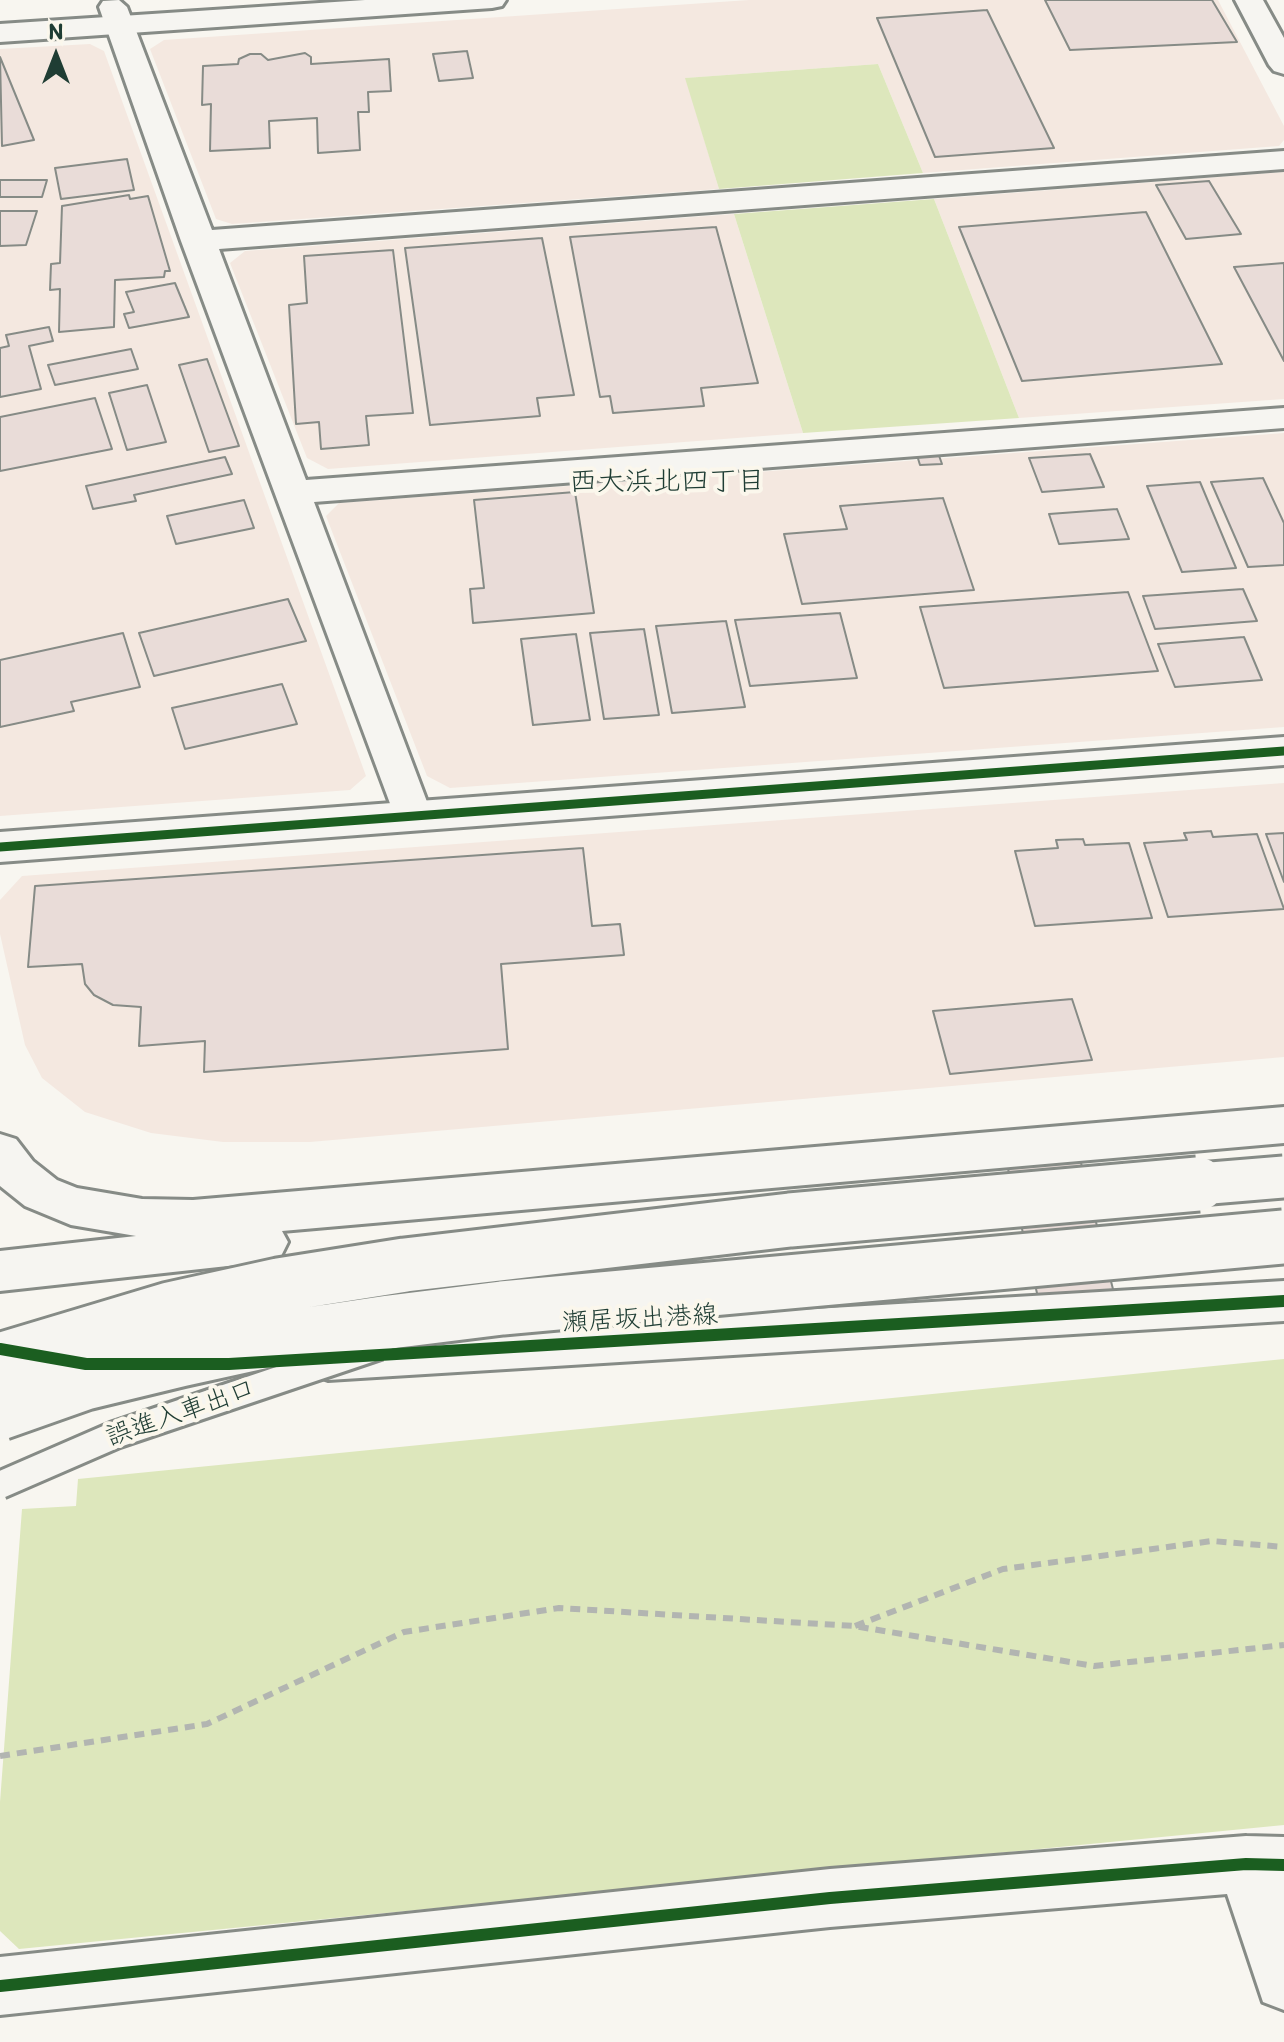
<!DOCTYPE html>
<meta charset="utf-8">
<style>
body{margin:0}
#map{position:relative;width:1284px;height:2042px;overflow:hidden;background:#f8f6f0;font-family:Itim,sans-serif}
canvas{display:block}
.north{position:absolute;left:16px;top:16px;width:80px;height:80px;-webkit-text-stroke:6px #fbf7ec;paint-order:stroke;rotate:0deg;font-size:22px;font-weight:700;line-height:32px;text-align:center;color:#1f3d34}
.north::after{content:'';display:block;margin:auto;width:28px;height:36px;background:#1f3d34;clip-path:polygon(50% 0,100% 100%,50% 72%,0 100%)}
</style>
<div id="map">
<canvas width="1284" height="2042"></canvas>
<div class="north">N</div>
</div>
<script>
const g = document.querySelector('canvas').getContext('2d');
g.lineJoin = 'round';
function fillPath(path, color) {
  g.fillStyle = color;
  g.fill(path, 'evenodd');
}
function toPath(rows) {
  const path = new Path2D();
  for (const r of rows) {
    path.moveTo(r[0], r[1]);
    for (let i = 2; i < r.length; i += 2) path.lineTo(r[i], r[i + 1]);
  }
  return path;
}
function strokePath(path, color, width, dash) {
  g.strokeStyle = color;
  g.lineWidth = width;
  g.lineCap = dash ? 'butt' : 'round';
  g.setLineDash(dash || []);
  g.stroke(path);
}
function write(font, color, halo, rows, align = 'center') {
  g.font = font + ' Itim,"Klee One",sans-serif';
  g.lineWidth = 8;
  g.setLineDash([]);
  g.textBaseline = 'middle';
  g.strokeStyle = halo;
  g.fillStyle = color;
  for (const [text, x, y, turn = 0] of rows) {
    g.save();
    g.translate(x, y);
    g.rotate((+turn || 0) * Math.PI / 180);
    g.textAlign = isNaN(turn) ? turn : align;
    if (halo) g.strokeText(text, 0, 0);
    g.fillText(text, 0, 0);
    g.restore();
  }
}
const built = toPath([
 [749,0,1218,0,1284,126,1284,140,1279,146,923,173,878,64,686,78,719,189,232,224,216,219,150,49,164,40],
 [90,44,104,51,366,776,350,790,0,816,0,49],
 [1284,172,1284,399,1019,418,934,199],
 [734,214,803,433,328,469,307,458,230,263,245,251],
 [1284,433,1284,727,450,788,427,776,326,516,339,503],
 [1284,783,1284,1057,310,1142,223,1142,151,1133,85,1112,42,1078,25,1045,0,934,0,900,22,876]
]);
const green = toPath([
 [878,64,923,173,719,189,685,78],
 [934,199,1019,418,803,433,734,214],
 [1284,1359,1284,1825,19,1949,0,1931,0,1802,22,1509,76,1506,78,1479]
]);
const building = toPath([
 [1045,0,1212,0,1237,42,1070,50,1045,0],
 [987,10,1054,148,935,157,877,18,987,10],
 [467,51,473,78,439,81,433,54,467,51],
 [305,53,311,57,311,64,389,59,391,91,368,92,369,112,358,112,360,150,318,153,317,118,269,121,270,148,210,151,211,104,202,105,203,66,238,64,239,59,250,54,261,54,268,60,305,53],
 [0,57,34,140,2,146,0,57],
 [127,159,134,190,61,199,55,168,127,159],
 [0,180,47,180,42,197,0,197,0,180],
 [1209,181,1241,234,1186,239,1156,185,1209,181],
 [129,195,130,199,148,196,170,271,165,271,164,277,115,280,114,327,59,332,60,289,50,290,51,264,60,263,62,206,129,195],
 [0,211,37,211,26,245,0,246,0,211],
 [1146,212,1222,364,1022,381,959,227,1146,212],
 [716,227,758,383,701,388,704,406,613,413,610,396,600,397,570,237,716,227],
 [542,238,574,395,537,398,540,416,430,425,405,248,542,238],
 [393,250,413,413,366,416,369,445,321,449,319,422,296,424,289,305,307,303,304,256,393,250],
 [1284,263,1284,361,1234,267,1284,263],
 [175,283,189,317,129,328,124,314,134,312,126,292,175,283],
 [49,327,53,341,29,346,41,389,0,397,0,348,9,346,6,335,49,327],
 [131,349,138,369,55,385,48,365,131,349],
 [207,359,239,446,209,452,179,365,207,359],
 [147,385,166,442,127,450,109,393,147,385],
 [95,398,112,449,0,471,0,417,95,398],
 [937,450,942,464,920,465,916,452,937,450],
 [1090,454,1104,487,1042,492,1029,458,1090,454],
 [225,457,232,474,134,495,136,501,93,509,86,486,225,457],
 [1263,478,1284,523,1284,565,1248,567,1211,482,1263,478],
 [1200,482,1236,568,1182,572,1147,486,1200,482],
 [575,492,594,613,473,623,470,589,484,588,474,500,575,492],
 [943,498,974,590,802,604,784,534,847,529,840,506,943,498],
 [244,500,254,528,176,544,167,516,244,500],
 [1117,509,1129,539,1059,544,1049,514,1117,509],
 [1243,589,1257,621,1155,629,1143,596,1243,589],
 [1128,592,1158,671,944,688,920,607,1128,592],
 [288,599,306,641,154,676,139,633,288,599],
 [840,613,857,678,750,686,735,620,840,613],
 [726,621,745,707,672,713,656,626,726,621],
 [644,629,659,715,604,719,590,633,644,629],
 [123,633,140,687,71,702,74,711,0,727,0,660,123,633],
 [576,634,590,720,533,725,521,639,576,634],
 [1244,637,1262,680,1175,687,1158,644,1244,637],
 [282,684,297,724,185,749,172,708,282,684],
 [1211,831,1213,837,1257,834,1284,909,1168,917,1144,843,1187,840,1184,833,1211,831],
 [1284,833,1284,882,1266,834,1284,833],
 [1083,839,1085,845,1129,843,1152,918,1035,926,1015,851,1058,848,1056,840,1083,839],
 [583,848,592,926,620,924,624,955,501,964,508,1049,204,1072,205,1041,139,1046,141,1007,113,1005,94,995,85,984,82,964,28,967,35,886,583,848],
 [1072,999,1092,1060,950,1074,933,1011,1072,999],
 [1078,1151,1116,1301,1040,1306,1005,1156,1078,1151]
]);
const path = toPath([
 [855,1626,1003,1569,1212,1541,1284,1547],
 [0,1756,207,1724,404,1632,559,1608,854,1626,1094,1666,1284,1645]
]);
const minor = toPath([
 [119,0,127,7,212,230,1284,151,1284,169,219,249,306,480,1284,408,1284,428,314,502,432,815,426,825,412,829,398,825,181,241,99,7,103,1,119,0],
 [1235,0,1263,0,1284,38,1284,74,1274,71,1269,65,1235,0],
 [1246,1836,1284,1837,1284,2010,1263,2002,1227,1894,830,1927,0,2015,0,1957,830,1869,1246,1836]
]);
const tertiary = toPath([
 [1284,737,1284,765,0,862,0,832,1284,737]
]);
const secondary = toPath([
 [365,0,506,0,502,6,492,8,0,42,0,24,365,0],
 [1284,1107,1284,1143,282,1231,288,1242,281,1256,264,1262,0,1291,0,1251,136,1236,71,1225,25,1206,0,1186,0,1134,16,1139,33,1161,57,1180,77,1188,142,1199,193,1200,1284,1107],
 [1284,1281,1284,1321,328,1380,311,1374,303,1359,311,1344,328,1338,1284,1281]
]);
const serviceBridge = toPath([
 [0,1485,115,1435,379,1346]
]);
const motorwayBridgeFar1 = toPath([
 [1175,1186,1284,1177]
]);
const motorwayBridge = toPath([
 [0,1360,170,1309,279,1285,405,1265,790,1220,1198,1184],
 [0,1413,85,1383,180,1360,275,1339,390,1322,502,1308,1284,1237]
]);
const cyclewayFar1 = toPath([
 [0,847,1284,751]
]);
const cycleway = toPath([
 [0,1349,86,1364,229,1364,1284,1301],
 [0,1986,830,1898,1246,1864,1284,1865]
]);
const streetNames = [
 ["瀬居坂出港線",640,1320,-3],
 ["誤進入車出口",181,1414,-19]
];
const neighbourhoodNames = [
 ["西大浜北四丁目",667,483]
];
fillPath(built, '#f4e8e0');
fillPath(green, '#dde7bc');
fillPath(building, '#e9dcd8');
strokePath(building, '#868b86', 2);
strokePath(minor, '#868b86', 6);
strokePath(tertiary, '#868b86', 6);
strokePath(secondary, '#868b86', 6);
strokePath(path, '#b2b5b1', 6, [10, 7]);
fillPath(minor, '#f6f5f1');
fillPath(tertiary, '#f6f5f1');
fillPath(secondary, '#f6f5f1');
strokePath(serviceBridge, '#868b86', 32, []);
strokePath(motorwayBridgeFar1, '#868b86', 47, []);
strokePath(motorwayBridge, '#868b86', 59, []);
strokePath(serviceBridge, '#f6f5f1', 26);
strokePath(motorwayBridgeFar1, '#f6f5f1', 41);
strokePath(motorwayBridge, '#f6f5f1', 53);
strokePath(cyclewayFar1, '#1b5e20', 9);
strokePath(cycleway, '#1b5e20', 12);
write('26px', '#1f3d34', '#fbf7ec', streetNames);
write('28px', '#1f3d34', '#fbf7ec', neighbourhoodNames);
</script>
